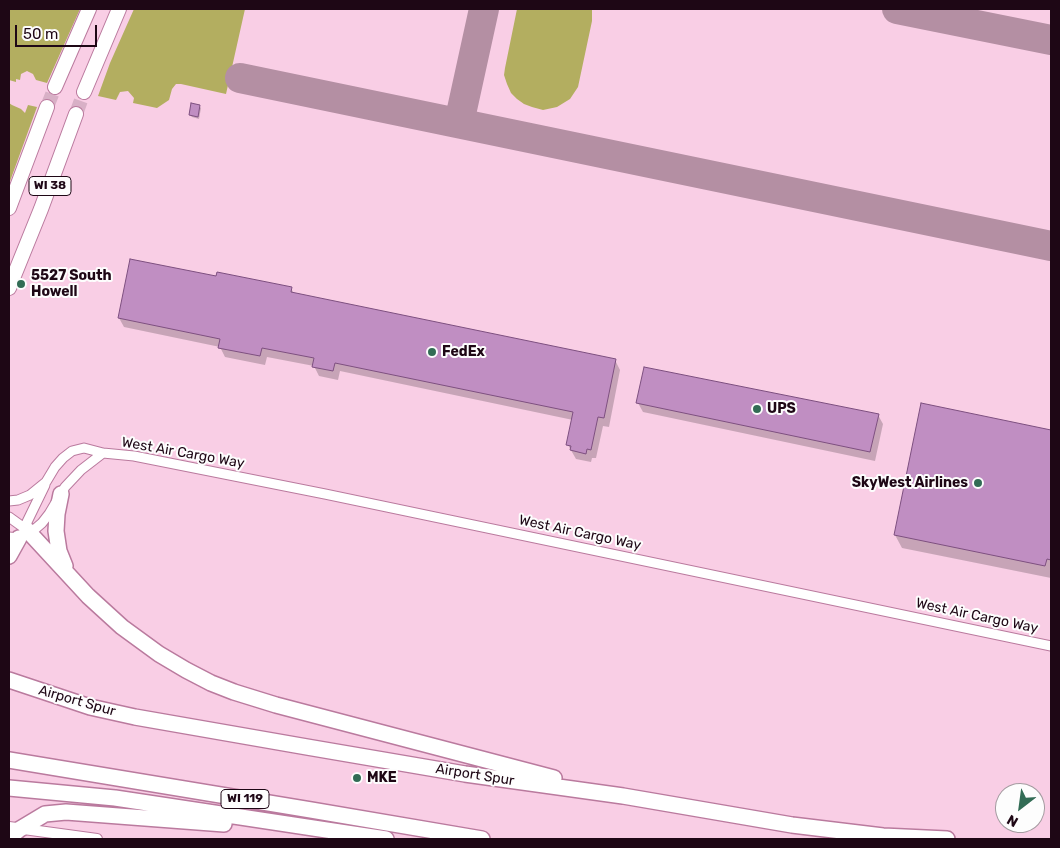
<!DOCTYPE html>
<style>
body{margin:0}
#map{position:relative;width:1060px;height:848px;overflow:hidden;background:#f9cee5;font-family:Rubik,sans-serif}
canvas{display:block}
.frame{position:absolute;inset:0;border:10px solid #1e0715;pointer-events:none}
.north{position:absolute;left:995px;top:783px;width:50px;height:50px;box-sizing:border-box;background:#fdfdfd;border:1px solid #a49ba0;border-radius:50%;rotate:210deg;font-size:14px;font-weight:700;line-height:20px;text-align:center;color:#1e0715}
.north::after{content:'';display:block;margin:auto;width:18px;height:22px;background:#326c55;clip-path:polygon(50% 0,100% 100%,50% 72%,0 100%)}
.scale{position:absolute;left:15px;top:25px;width:82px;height:22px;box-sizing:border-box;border:2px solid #1e0715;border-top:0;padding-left:6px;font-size:15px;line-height:18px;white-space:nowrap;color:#1e0715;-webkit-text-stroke:4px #fdfdfd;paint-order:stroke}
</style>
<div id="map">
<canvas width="1060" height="848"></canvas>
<div class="frame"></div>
<div class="north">N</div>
<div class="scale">50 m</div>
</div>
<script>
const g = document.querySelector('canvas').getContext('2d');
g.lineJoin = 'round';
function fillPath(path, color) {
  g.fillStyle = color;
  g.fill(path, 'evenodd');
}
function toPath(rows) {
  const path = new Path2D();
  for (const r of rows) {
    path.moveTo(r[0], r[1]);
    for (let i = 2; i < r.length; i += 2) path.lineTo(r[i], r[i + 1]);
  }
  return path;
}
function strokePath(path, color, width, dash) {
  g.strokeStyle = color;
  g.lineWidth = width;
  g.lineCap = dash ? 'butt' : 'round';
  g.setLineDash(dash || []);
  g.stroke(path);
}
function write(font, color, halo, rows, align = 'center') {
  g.font = font + ' Rubik,sans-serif';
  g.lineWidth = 4;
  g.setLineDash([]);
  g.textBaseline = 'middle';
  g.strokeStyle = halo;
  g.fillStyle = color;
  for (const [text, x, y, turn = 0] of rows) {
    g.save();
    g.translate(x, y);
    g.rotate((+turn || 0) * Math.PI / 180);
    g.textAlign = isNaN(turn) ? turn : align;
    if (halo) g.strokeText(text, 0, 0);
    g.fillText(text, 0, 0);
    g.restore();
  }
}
const green = toPath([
 [9,9,80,9,47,83,36,80,33,74,27,71,21,74,20,80,16,79,16,82,9,80],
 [134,9,245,9,226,94,181,84,176,84,172,89,169,100,157,108,133,103,134,98,128,91,120,92,116,100,98,96,110,63],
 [517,9,592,9,592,21,578,87,570,99,557,107,543,110,532,107,524,104,517,99,511,93,507,84,504,75,505,68],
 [9,103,12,105,21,109,25,113,28,105,37,107,9,184]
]);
const shadow = toPath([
 [199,106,201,108,199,119,192,117,190,115],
 [217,278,291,288,294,294,615,360,620,370,609,427,603,426,596,458,592,458,591,462,576,459,568,445,573,420,340,371,338,380,319,376,314,366,267,357,265,365,225,357,220,347,124,327,119,318],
 [638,403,878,415,883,424,875,461,643,412],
 [922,405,1051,431,1051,578,902,548,895,535]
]);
const taxiway = toPath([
 [897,9,1051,40],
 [240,78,1051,246],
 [459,123,484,9]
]);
const building = toPath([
 [191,103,200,105,198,117,189,115,191,103],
 [130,259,216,276,217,272,292,287,291,292,616,359,604,418,598,417,591,450,587,449,586,454,570,450,571,446,566,445,573,412,335,363,333,371,312,367,314,358,262,348,260,356,218,348,220,339,118,318,130,259],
 [644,367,879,414,870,452,636,403,644,367],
 [921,403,1051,430,1051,560,1047,559,1045,566,894,535,921,403]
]);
const primaryTunnel = toPath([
 [47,107,55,87],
 [76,114,84,92]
]);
const minor = toPath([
 [9,501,18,500,30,495,46,482,55,467,63,458,72,451,84,448,103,453,134,456,325,494,1051,646],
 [9,517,27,530],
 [27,530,27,522,45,485],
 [9,537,19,538,27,530,35,529,42,523,49,514,65,487,81,470,103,453]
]);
const tertiary = toPath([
 [9,827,97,839]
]);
const primary = toPath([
 [55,87,89,9],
 [84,92,119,9],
 [9,208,47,107],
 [9,288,41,209,76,114]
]);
const motorway = toPath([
 [61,494,57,514,56,531,59,551,65,566],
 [27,530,88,596,122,627,159,654,186,670,211,683,234,692,276,705,554,778],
 [9,556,19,538],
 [9,680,90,707,135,717,307,747,465,774,623,796,792,825,883,836,947,839],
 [9,760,311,810,482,839],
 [9,788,115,798,386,839],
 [9,838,20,829,45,814,66,812,224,824]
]);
const markers = [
 [21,284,5,"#326c55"],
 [432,352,5,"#326c55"],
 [757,409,5,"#326c55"],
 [978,483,5,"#326c55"],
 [357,778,5,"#326c55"]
];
const shields = [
 [50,186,42],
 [245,799,48]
];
const shieldNames = [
 ["WI 38",50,186],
 ["WI 119",245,799]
];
const poiNames = [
 ["5527 South",31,276],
 ["Howell",31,292],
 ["FedEx",442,352],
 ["UPS",767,409],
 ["SkyWest Airlines",968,483,"right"],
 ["MKE",367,778]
];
const streetNames = [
 ["West Air Cargo Way",183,453,10],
 ["West Air Cargo Way",580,533,12],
 ["West Air Cargo Way",977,616,12],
 ["Airport Spur",77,701,16],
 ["Airport Spur",475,775,9]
];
fillPath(green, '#b3ae60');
fillPath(shadow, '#0003');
strokePath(taxiway, '#b48fa3', 30);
fillPath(building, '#c08ec2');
strokePath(building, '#7d4f7f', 1);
strokePath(primaryTunnel, '#d8b0c6', 14, [14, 7]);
strokePath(minor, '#ba7a9e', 11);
strokePath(tertiary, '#ba7a9e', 12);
strokePath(primary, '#ba7a9e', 16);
strokePath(motorway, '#ba7a9e', 18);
strokePath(minor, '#fff', 9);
strokePath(tertiary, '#fff', 10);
strokePath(primary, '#fff', 14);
strokePath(motorway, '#fff', 15);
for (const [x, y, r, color] of markers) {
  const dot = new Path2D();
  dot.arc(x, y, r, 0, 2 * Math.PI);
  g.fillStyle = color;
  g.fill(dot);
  strokePath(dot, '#fdfdfd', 2);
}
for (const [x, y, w] of shields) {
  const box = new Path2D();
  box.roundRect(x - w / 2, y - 9.5, w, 19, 4);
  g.fillStyle = '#fdfdfd';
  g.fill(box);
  strokePath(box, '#1e0715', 1);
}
write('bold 12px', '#1e0715', null, shieldNames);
write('bold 14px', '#1e0715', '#fdfdfd', poiNames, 'left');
write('14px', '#1e0715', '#fdfdfd', streetNames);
</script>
